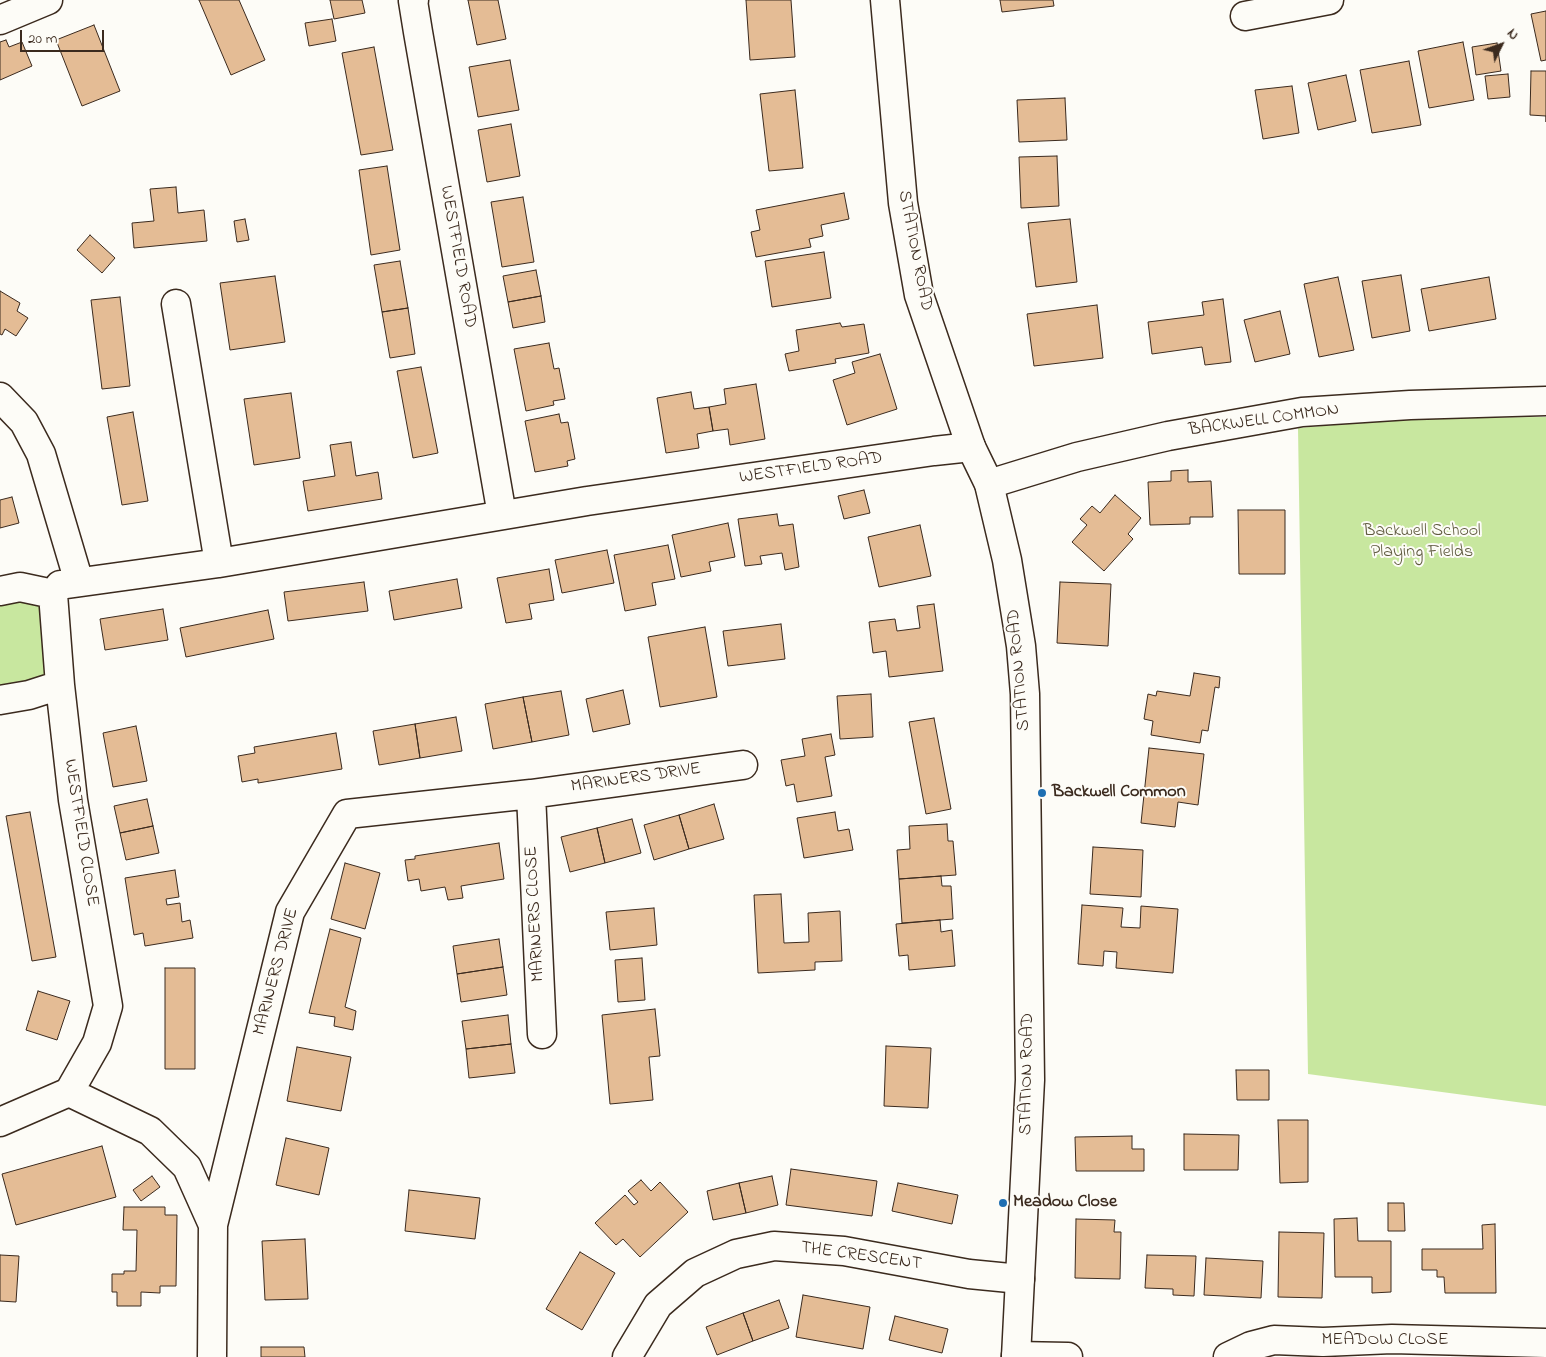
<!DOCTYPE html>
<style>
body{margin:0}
#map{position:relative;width:1546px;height:1357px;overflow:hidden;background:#fdfcf7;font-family:"Indie Flower",sans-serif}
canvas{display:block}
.north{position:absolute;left:1476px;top:20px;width:50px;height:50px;-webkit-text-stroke:4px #fdfcf7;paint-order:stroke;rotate:48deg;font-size:14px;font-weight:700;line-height:20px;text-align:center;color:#3b2a1e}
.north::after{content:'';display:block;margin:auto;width:18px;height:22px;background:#3b2a1e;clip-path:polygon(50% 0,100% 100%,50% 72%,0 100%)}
.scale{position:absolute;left:20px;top:30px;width:84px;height:22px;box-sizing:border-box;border:2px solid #3b2a1e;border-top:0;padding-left:6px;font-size:15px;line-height:18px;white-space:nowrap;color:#3b2a1e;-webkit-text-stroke:4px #fdfcf7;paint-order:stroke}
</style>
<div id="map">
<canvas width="1546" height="1357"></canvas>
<div class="north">N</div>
<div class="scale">20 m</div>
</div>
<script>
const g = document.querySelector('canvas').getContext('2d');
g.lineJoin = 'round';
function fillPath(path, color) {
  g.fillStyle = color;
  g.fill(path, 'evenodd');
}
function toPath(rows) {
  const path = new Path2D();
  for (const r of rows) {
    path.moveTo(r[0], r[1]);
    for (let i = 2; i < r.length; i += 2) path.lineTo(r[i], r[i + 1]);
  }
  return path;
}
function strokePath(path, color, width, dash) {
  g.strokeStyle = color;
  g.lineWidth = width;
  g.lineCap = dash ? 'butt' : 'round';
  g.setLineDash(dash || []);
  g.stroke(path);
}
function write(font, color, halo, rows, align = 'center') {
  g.font = font + ' "Indie Flower",sans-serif';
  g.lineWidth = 4;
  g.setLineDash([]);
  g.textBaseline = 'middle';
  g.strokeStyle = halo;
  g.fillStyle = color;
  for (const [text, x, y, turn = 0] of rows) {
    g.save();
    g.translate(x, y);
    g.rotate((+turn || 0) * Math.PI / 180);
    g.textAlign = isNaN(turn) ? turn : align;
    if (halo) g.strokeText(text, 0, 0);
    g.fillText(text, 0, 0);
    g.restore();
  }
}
const green = toPath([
 [1546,417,1546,1106,1308,1074,1298,428,1419,418],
 [0,591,53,594,60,684,0,700]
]);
const building = toPath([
 [199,0,239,0,265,60,231,75,199,0],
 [330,0,362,0,365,13,334,19,330,0],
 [468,0,498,0,506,39,477,45,468,0],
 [746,0,791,0,795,57,750,60,746,0],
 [1000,0,1053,0,1054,6,1002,12,1000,0],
 [1546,11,1546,60,1541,61,1531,14,1546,11],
 [332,19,336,41,309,46,305,23,332,19],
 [94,25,120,91,82,106,56,40,94,25],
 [6,40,9,47,22,42,32,66,0,80,0,42,6,40],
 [1463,42,1474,100,1429,108,1418,51,1463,42],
 [1497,43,1501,71,1476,75,1472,47,1497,43],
 [374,47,393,150,361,155,342,53,374,47],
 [510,60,519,110,478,117,469,67,510,60],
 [1409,61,1421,125,1372,133,1360,70,1409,61],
 [1531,71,1546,71,1546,122,1546,116,1530,115,1531,71],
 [1508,74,1510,97,1488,99,1485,76,1508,74],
 [1346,75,1356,121,1318,130,1308,83,1346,75],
 [1292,86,1299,133,1263,139,1255,90,1292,86],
 [795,90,803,168,769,171,760,94,795,90],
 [1065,98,1067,140,1019,142,1017,100,1065,98],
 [511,124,520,176,487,182,478,130,511,124],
 [1057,156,1059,206,1021,208,1019,157,1057,156],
 [387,166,400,250,371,255,359,170,387,166],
 [176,187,178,213,204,210,207,241,134,248,132,223,154,221,150,189,176,187],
 [844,193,849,219,821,225,823,236,809,239,811,247,756,257,751,232,760,230,756,210,844,193],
 [523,197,534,262,502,267,491,202,523,197],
 [245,219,249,240,237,242,234,221,245,219],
 [1070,219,1077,282,1036,287,1028,223,1070,219],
 [90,235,115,258,102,273,77,250,90,235],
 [824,252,831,298,772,307,765,261,824,252],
 [400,261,408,308,382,312,374,265,400,261],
 [536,270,541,296,508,302,503,276,536,270],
 [1401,275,1410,331,1372,338,1362,281,1401,275],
 [275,276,285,342,230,350,220,283,275,276],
 [1338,277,1354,350,1319,357,1304,284,1338,277],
 [1489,277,1496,319,1429,331,1421,289,1489,277],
 [0,291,20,303,17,311,28,318,16,336,5,329,2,335,0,334,0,291],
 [541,296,545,322,513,328,508,302,541,296],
 [120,297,130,386,102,389,91,300,120,297],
 [1223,299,1231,362,1205,365,1202,347,1152,354,1148,322,1204,315,1202,302,1223,299],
 [1097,305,1103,358,1034,366,1027,314,1097,305],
 [408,308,415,354,390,358,382,312,408,308],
 [1280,311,1290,354,1255,362,1244,320,1280,311],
 [840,323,842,327,864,324,869,353,835,359,836,363,789,371,785,354,799,351,796,330,840,323],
 [549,343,554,369,559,368,565,399,553,401,554,405,526,411,514,349,549,343],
 [880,354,897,409,847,425,833,380,855,373,852,362,880,354],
 [421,367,438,453,413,458,397,371,421,367],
 [756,384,765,439,730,445,728,429,713,431,709,407,726,404,724,389,756,384],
 [691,392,694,409,709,407,713,431,697,434,699,448,666,453,657,398,691,392],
 [291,393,300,458,254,465,244,399,291,393],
 [133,412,148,501,122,505,107,417,133,412],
 [559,414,561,423,568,422,575,459,567,461,568,466,535,472,525,421,559,414],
 [351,442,356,476,378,472,382,499,308,511,303,481,335,476,330,445,351,442],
 [1188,470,1188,482,1211,481,1213,517,1190,517,1190,524,1150,525,1148,482,1171,481,1171,471,1188,470],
 [864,490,870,513,844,519,838,496,864,490],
 [1115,495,1141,518,1128,534,1133,539,1104,571,1072,542,1087,525,1080,519,1092,506,1100,513,1115,495],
 [12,497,19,523,0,528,0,500,12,497],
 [1238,510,1285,510,1285,574,1239,574,1238,510],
 [777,514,779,526,793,524,799,567,785,570,782,553,760,556,762,564,745,566,738,519,777,514],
 [728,523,735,557,709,562,711,571,681,577,672,535,728,523],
 [920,525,931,576,879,587,868,537,920,525],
 [668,545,675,579,652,583,656,605,625,611,614,555,668,545],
 [607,550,614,583,562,593,555,560,607,550],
 [549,569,554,600,529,604,532,619,506,623,497,578,549,569],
 [457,579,462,608,394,620,389,591,457,579],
 [364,582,368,611,288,621,284,592,364,582],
 [1060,582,1111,584,1108,646,1057,643,1060,582],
 [934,604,943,671,889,677,886,651,873,653,869,622,895,619,897,631,920,628,917,606,934,604],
 [163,609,168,640,105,650,100,619,163,609],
 [268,610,274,639,186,657,180,628,268,610],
 [781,624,785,659,728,666,723,631,781,624],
 [705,627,717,697,660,707,648,637,705,627],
 [1194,673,1220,677,1219,688,1215,687,1208,731,1202,730,1200,743,1151,735,1153,721,1144,719,1148,694,1156,696,1157,691,1190,696,1194,673],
 [623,690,630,724,593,732,586,699,623,690],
 [561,691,569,735,532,742,523,697,561,691],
 [871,694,873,737,840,739,837,696,871,694],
 [523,697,532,742,493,749,485,704,523,697],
 [456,717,462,751,420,758,415,724,456,717],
 [934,718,951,809,926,814,909,722,934,718],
 [415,724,420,758,379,765,373,731,415,724],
 [136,726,147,781,113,787,103,733,136,726],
 [336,733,342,769,258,783,258,779,242,782,238,756,255,753,254,747,336,733],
 [831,734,835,755,825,757,832,796,797,802,794,784,786,786,781,760,805,756,802,739,831,734],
 [1149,748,1204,754,1198,805,1178,802,1175,827,1141,823,1149,748],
 [147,799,153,826,120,833,114,806,147,799],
 [714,804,724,839,689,849,679,815,714,804],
 [30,812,56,957,32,961,6,816,30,812],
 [835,812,838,831,849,829,853,850,804,858,797,818,835,812],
 [679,815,689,849,654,860,644,825,679,815],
 [632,819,641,853,605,863,597,828,632,819],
 [947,824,948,841,953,841,956,875,899,879,897,850,910,849,909,826,947,824],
 [153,826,159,853,126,860,120,833,153,826],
 [597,828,605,863,570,872,561,837,597,828],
 [499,843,504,879,461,886,463,898,448,900,445,887,421,891,419,879,408,881,405,860,415,859,415,856,499,843],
 [1093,847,1143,850,1141,897,1090,894,1093,847],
 [345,863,380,873,365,929,331,919,345,863],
 [175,870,179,897,166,899,167,905,180,903,182,922,190,920,193,938,145,946,143,933,134,935,125,878,175,870],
 [941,876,942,886,951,886,953,919,902,923,899,879,941,876],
 [781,894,784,943,809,942,808,913,840,911,842,961,815,962,815,970,758,973,754,895,781,894],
 [1082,905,1123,908,1121,927,1140,928,1141,906,1178,909,1173,973,1116,968,1117,952,1104,951,1103,966,1078,964,1082,905],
 [654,908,657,945,610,950,606,912,654,908],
 [940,920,941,932,952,930,955,966,909,970,908,955,899,956,896,924,940,920],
 [330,929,361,938,345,1007,356,1011,353,1030,334,1026,335,1017,309,1013,330,929],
 [499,939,503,967,457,974,453,946,499,939],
 [642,958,645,1000,618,1002,615,960,642,958],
 [503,967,507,995,461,1002,457,974,503,967],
 [165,968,195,968,195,1069,165,1069,165,968],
 [38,991,70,1001,57,1040,26,1030,38,991],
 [655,1009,660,1056,649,1057,653,1100,610,1104,602,1015,655,1009],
 [508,1015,511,1044,466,1049,462,1021,508,1015],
 [511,1044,515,1073,469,1078,466,1049,511,1044],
 [886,1046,931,1048,928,1108,884,1106,886,1046],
 [297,1047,351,1057,341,1111,287,1101,297,1047],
 [1236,1070,1269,1070,1269,1100,1237,1100,1236,1070],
 [1278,1120,1308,1120,1308,1182,1280,1183,1278,1120],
 [1184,1134,1239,1135,1238,1170,1184,1170,1184,1134],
 [1132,1136,1132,1149,1144,1149,1144,1171,1076,1171,1075,1137,1132,1136],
 [286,1138,329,1148,319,1195,276,1185,286,1138],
 [102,1146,116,1197,16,1225,2,1174,102,1146],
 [791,1169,877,1181,872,1216,786,1205,791,1169],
 [152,1176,160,1187,141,1201,133,1190,152,1176],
 [772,1176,778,1205,746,1213,739,1183,772,1176],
 [641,1180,651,1191,660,1182,688,1212,640,1257,623,1239,616,1245,595,1223,625,1195,634,1205,638,1202,628,1191,641,1180],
 [739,1183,746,1213,713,1220,707,1191,739,1183],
 [898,1183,958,1195,952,1224,892,1211,898,1183],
 [409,1190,480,1198,475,1239,405,1231,409,1190],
 [1388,1203,1404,1203,1405,1231,1388,1231,1388,1203],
 [124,1207,165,1207,165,1215,177,1215,176,1286,160,1286,160,1293,141,1292,141,1306,117,1306,117,1292,112,1292,112,1274,124,1274,124,1271,136,1271,137,1230,123,1230,124,1207],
 [1357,1218,1358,1241,1391,1241,1391,1292,1372,1293,1372,1277,1335,1277,1334,1219,1357,1218],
 [1076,1219,1115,1220,1114,1232,1121,1232,1120,1279,1075,1278,1076,1219],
 [1495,1224,1496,1293,1445,1293,1444,1277,1437,1277,1437,1270,1422,1270,1422,1249,1483,1249,1482,1225,1495,1224],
 [1279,1232,1324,1233,1322,1298,1278,1297,1279,1232],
 [305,1239,308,1299,265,1300,262,1241,305,1239],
 [580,1252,615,1273,582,1330,546,1309,580,1252],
 [0,1255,19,1256,16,1302,0,1301,0,1255],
 [1147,1255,1196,1256,1194,1296,1173,1295,1173,1289,1145,1288,1147,1255],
 [1206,1258,1263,1261,1261,1298,1204,1295,1206,1258],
 [803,1295,870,1307,863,1349,796,1337,803,1295],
 [779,1300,789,1328,753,1341,743,1313,779,1300],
 [743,1313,753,1341,717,1355,706,1327,743,1313],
 [895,1316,948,1329,942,1353,889,1340,895,1316],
 [261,1347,304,1347,305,1357,261,1357,261,1347]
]);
const street = toPath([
 [414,0,413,1,418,32,502,515],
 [1245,16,1329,0],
 [0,20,48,0],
 [176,304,219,563],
 [0,397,24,422,41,454,79,582],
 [989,484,1077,457,1168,436,1302,412,1410,405,1546,401],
 [0,591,20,587,53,594],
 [0,700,29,695,60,685],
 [531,794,542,1034],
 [69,1092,97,1043,108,1006,73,800,60,685,53,594,60,585,219,563,587,501,934,451,971,447],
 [0,1122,69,1092,150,1131,187,1167,213,1225],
 [1016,1356,1068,1357],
 [212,1357,213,1225,290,912,347,814,531,794,743,765],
 [627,1357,658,1305,695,1273,736,1254,774,1246,844,1251,969,1274,1020,1279],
 [1228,1357,1251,1346,1274,1340,1323,1342,1392,1339,1546,1343]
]);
const secondary = toPath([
 [885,0,903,203,919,295,971,447,989,484,1007,560,1021,646,1025,694,1030,1080,1016,1357]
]);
const markers = [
 [1042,793,5,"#1f6fb2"],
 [1003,1203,5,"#1f6fb2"]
];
const streetNames = [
 ["STATION ROAD",914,251,79],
 ["WESTFIELD ROAD",457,257,80],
 ["BACKWELL COMMON",1264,421,-8],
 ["WESTFIELD ROAD",811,469,-8],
 ["STATION ROAD",1020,670,-95],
 ["MARINERS DRIVE",636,779,-8],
 ["WESTFIELD CLOSE",80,833,81],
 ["MARINERS CLOSE",536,914,-93],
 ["MARINERS DRIVE",277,972,-75],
 ["STATION ROAD",1028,1074,-89],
 ["THE CRESCENT",861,1257,8],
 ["MEADOW CLOSE",1385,1341]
];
const parkNames = [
 ["Backwell School",1422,532],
 ["Playing Fields",1422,553]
];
const poiNames = [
 ["Backwell Common",1052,793],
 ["Meadow Close",1013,1203]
];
fillPath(green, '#c8e79f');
fillPath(building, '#e4bc95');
strokePath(building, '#3b2a1e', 1);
strokePath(street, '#3b2a1e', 31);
strokePath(secondary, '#3b2a1e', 31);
strokePath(street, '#fdfcf7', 28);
strokePath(secondary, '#fdfcf7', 28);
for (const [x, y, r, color] of markers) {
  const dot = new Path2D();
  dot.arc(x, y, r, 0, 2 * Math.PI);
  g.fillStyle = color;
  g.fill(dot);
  strokePath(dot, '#fdfcf7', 2);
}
write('18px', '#3b2a1e', '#fdfcf7', streetNames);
write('18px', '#5e593e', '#fdfcf7', parkNames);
write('bold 18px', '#3b2a1e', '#fdfcf7', poiNames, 'left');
</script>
